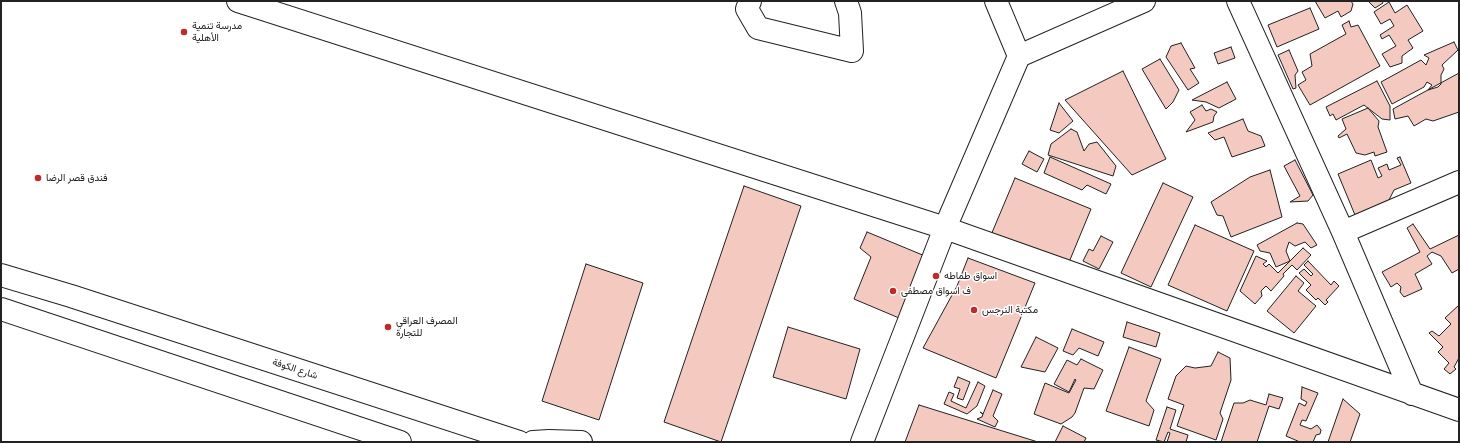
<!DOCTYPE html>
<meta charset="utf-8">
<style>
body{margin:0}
#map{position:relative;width:1460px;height:443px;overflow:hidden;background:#fff;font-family:"Open Sans",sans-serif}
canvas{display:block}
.frame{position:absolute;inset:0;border:2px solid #222;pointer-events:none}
</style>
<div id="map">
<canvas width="1460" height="443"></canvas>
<div class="frame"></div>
</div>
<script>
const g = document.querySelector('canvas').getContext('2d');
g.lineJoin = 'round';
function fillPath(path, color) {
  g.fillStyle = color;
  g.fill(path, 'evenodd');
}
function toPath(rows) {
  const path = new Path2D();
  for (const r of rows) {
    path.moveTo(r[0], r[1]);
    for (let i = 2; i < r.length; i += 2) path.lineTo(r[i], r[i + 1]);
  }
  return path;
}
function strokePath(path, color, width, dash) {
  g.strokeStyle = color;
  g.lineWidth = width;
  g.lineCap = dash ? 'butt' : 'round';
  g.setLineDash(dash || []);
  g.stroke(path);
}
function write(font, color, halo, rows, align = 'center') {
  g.font = font + ' "Open Sans",Vazirmatn,sans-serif';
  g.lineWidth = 3;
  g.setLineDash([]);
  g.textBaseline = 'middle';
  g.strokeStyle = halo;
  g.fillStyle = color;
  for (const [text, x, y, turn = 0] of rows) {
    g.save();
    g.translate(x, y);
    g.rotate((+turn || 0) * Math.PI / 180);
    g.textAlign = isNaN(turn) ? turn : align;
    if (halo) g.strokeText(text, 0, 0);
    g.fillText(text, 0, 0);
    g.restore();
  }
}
const building = toPath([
 [1315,1,1351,1,1353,4,1351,11,1341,17,1338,11,1325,18,1315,1],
 [1368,1,1382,1,1383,3,1375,8,1368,1],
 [1389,2,1395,13,1407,5,1423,31,1408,40,1413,48,1402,56,1402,63,1390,67,1382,54,1396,46,1389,35,1382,39,1380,35,1394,26,1390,19,1381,24,1374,12,1389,2],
 [1310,8,1319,29,1277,47,1268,25,1310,8],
 [1349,21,1351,27,1358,25,1380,66,1310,105,1298,85,1306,80,1302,72,1312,66,1310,54,1346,34,1342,25,1349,21],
 [1454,42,1458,50,1442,65,1444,69,1441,75,1441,84,1438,87,1428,90,1432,85,1427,82,1424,87,1392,104,1381,82,1421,60,1426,65,1429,58,1424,55,1454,42],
 [1181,43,1195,68,1190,69,1199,83,1188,90,1166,57,1171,46,1181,43],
 [1231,47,1235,58,1218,64,1214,53,1231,47],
 [1289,50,1298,71,1295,75,1296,88,1293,89,1278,55,1289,50],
 [1160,59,1179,90,1173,102,1166,109,1142,69,1160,59],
 [1123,71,1166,159,1132,175,1065,100,1123,71],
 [1459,73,1459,112,1433,121,1426,119,1414,126,1408,116,1395,119,1393,109,1459,73],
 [1377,81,1390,106,1390,120,1382,119,1364,105,1336,120,1333,114,1330,116,1326,107,1377,81],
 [1227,82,1236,99,1219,108,1206,102,1192,100,1227,82],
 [1059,103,1073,121,1059,133,1050,130,1059,103],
 [1202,105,1206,111,1211,109,1217,112,1214,116,1213,122,1186,132,1195,120,1190,112,1202,105],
 [1368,108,1379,121,1378,127,1387,152,1375,156,1374,152,1365,155,1356,153,1347,134,1339,138,1338,136,1346,129,1342,119,1368,108],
 [1243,119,1248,131,1261,136,1265,146,1232,157,1224,137,1215,140,1208,133,1243,119],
 [1071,129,1077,132,1084,151,1089,144,1097,142,1116,166,1113,176,1048,155,1051,144,1071,129],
 [1029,151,1044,159,1037,172,1022,164,1029,151],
 [1050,157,1111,184,1106,194,1087,185,1082,190,1044,173,1050,157],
 [1400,157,1411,183,1394,190,1389,200,1355,215,1338,174,1371,160,1378,178,1382,176,1378,168,1387,164,1389,170,1401,165,1397,158,1400,157],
 [1295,160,1313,195,1308,201,1290,202,1300,196,1284,166,1295,160],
 [1270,170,1282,217,1231,237,1223,216,1217,215,1211,202,1250,177,1270,170],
 [1015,178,1091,209,1067,267,991,235,1015,178],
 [1163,183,1193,197,1151,287,1121,273,1163,183],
 [744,186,801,206,721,442,664,422,744,186],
 [1297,223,1303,224,1317,245,1311,248,1305,242,1295,246,1289,242,1286,251,1290,261,1276,267,1270,253,1260,251,1257,245,1297,223],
 [1413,224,1430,249,1459,235,1459,269,1452,273,1441,256,1432,252,1427,256,1432,264,1415,274,1422,289,1404,297,1400,292,1401,287,1397,283,1391,287,1382,272,1420,252,1407,228,1413,224],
 [1195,225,1254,251,1227,311,1168,285,1195,225],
 [867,232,925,256,899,318,854,299,871,257,860,248,867,232],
 [1101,236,1113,242,1099,269,1083,261,1089,249,1093,251,1101,236],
 [1303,248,1311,255,1297,270,1292,265,1283,274,1284,276,1271,291,1266,286,1261,291,1262,296,1255,304,1240,291,1256,256,1267,261,1263,264,1266,267,1269,264,1278,273,1303,248],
 [968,258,1035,283,996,378,923,348,957,286,968,258],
 [1308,261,1331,285,1334,281,1339,286,1326,300,1328,302,1325,305,1318,298,1316,300,1306,290,1311,285,1299,273,1304,269,1311,276,1313,274,1304,265,1308,261],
 [586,264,643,283,599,420,542,401,586,264],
 [1296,276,1304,283,1298,291,1316,306,1294,333,1267,311,1296,276],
 [1459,305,1459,358,1454,367,1456,369,1450,374,1444,369,1449,363,1438,352,1443,347,1429,333,1432,331,1439,336,1451,324,1445,318,1459,305],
 [1127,322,1160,333,1156,347,1123,337,1127,322],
 [788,327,860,349,846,399,773,377,788,327],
 [1072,329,1104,342,1098,356,1079,348,1073,355,1063,351,1072,329],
 [1036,337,1058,348,1045,372,1021,367,1036,337],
 [1129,347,1161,359,1146,401,1154,410,1149,426,1106,411,1129,347],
 [1218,352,1230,358,1231,380,1220,413,1223,419,1216,440,1177,426,1184,405,1168,399,1176,376,1186,366,1195,368,1211,366,1218,352],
 [1081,359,1103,370,1094,389,1084,388,1075,413,1072,417,1061,424,1034,414,1045,383,1069,393,1076,380,1075,379,1069,392,1054,384,1067,360,1077,365,1081,359],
 [958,377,970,382,963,400,957,398,960,389,954,387,958,377],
 [978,382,985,386,977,406,967,414,944,404,949,392,954,394,951,401,966,408,978,382],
 [1302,387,1318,393,1306,421,1302,420,1300,425,1311,429,1317,425,1321,430,1320,434,1316,435,1313,442,1300,442,1286,436,1299,403,1305,406,1307,402,1301,399,1302,387],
 [993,390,1002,394,993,416,998,421,995,427,977,419,982,417,983,414,980,412,983,414,993,390],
 [1269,394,1283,398,1279,409,1269,406,1257,442,1221,442,1234,403,1243,403,1250,400,1266,405,1269,394],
 [1343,399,1360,414,1350,442,1328,442,1343,399],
 [919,405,1038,442,905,442,919,405],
 [1167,407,1176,410,1170,429,1188,435,1186,442,1167,442,1170,433,1168,432,1164,442,1156,440,1167,407],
 [1063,426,1086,438,1084,442,1055,442,1063,426]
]);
const minor = toPath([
 [238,1,945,228,1459,410],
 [750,1,747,9,758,28,852,51,850,13,846,1],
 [996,1,1019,56],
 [1238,1,1343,232,1412,394],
 [1343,232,1459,182],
 [862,442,945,228,1019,56,1144,1]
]);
const major = toPath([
 [533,442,549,441,581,442]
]);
const highway = toPath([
 [1,275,71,296,519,442],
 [1,309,400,442]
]);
const markers = [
 [184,32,4,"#c62828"],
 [38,178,4,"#c62828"],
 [936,276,4,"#c62828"],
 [893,291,4,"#c62828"],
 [974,310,4,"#c62828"],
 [388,327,4,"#c62828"]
];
const poiNames = [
 ["مدرسة تنمية",192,26],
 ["الأهلية",192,38],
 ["فندق قصر الرضا",46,178],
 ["اسواق طماطه",944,276],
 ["ف اسواق مصطفى",901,291],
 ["مكتبة النرجس",982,310],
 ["المصرف العراقي",396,321],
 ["للتجارة",396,333]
];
const streetNames = [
 ["شارع الكوفة",295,369,18]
];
fillPath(building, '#f3c9c0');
strokePath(building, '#222', 1);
strokePath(minor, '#222', 24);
strokePath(major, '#222', 24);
strokePath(highway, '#222', 24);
strokePath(minor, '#fff', 22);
strokePath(major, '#fff', 22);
strokePath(highway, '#fff', 22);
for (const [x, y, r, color] of markers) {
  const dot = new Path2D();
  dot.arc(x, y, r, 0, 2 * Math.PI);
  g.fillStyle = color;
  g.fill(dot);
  strokePath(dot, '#fff', 1.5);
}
write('10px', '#222', '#fff', poiNames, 'left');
write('10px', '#222', '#fff', streetNames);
</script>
